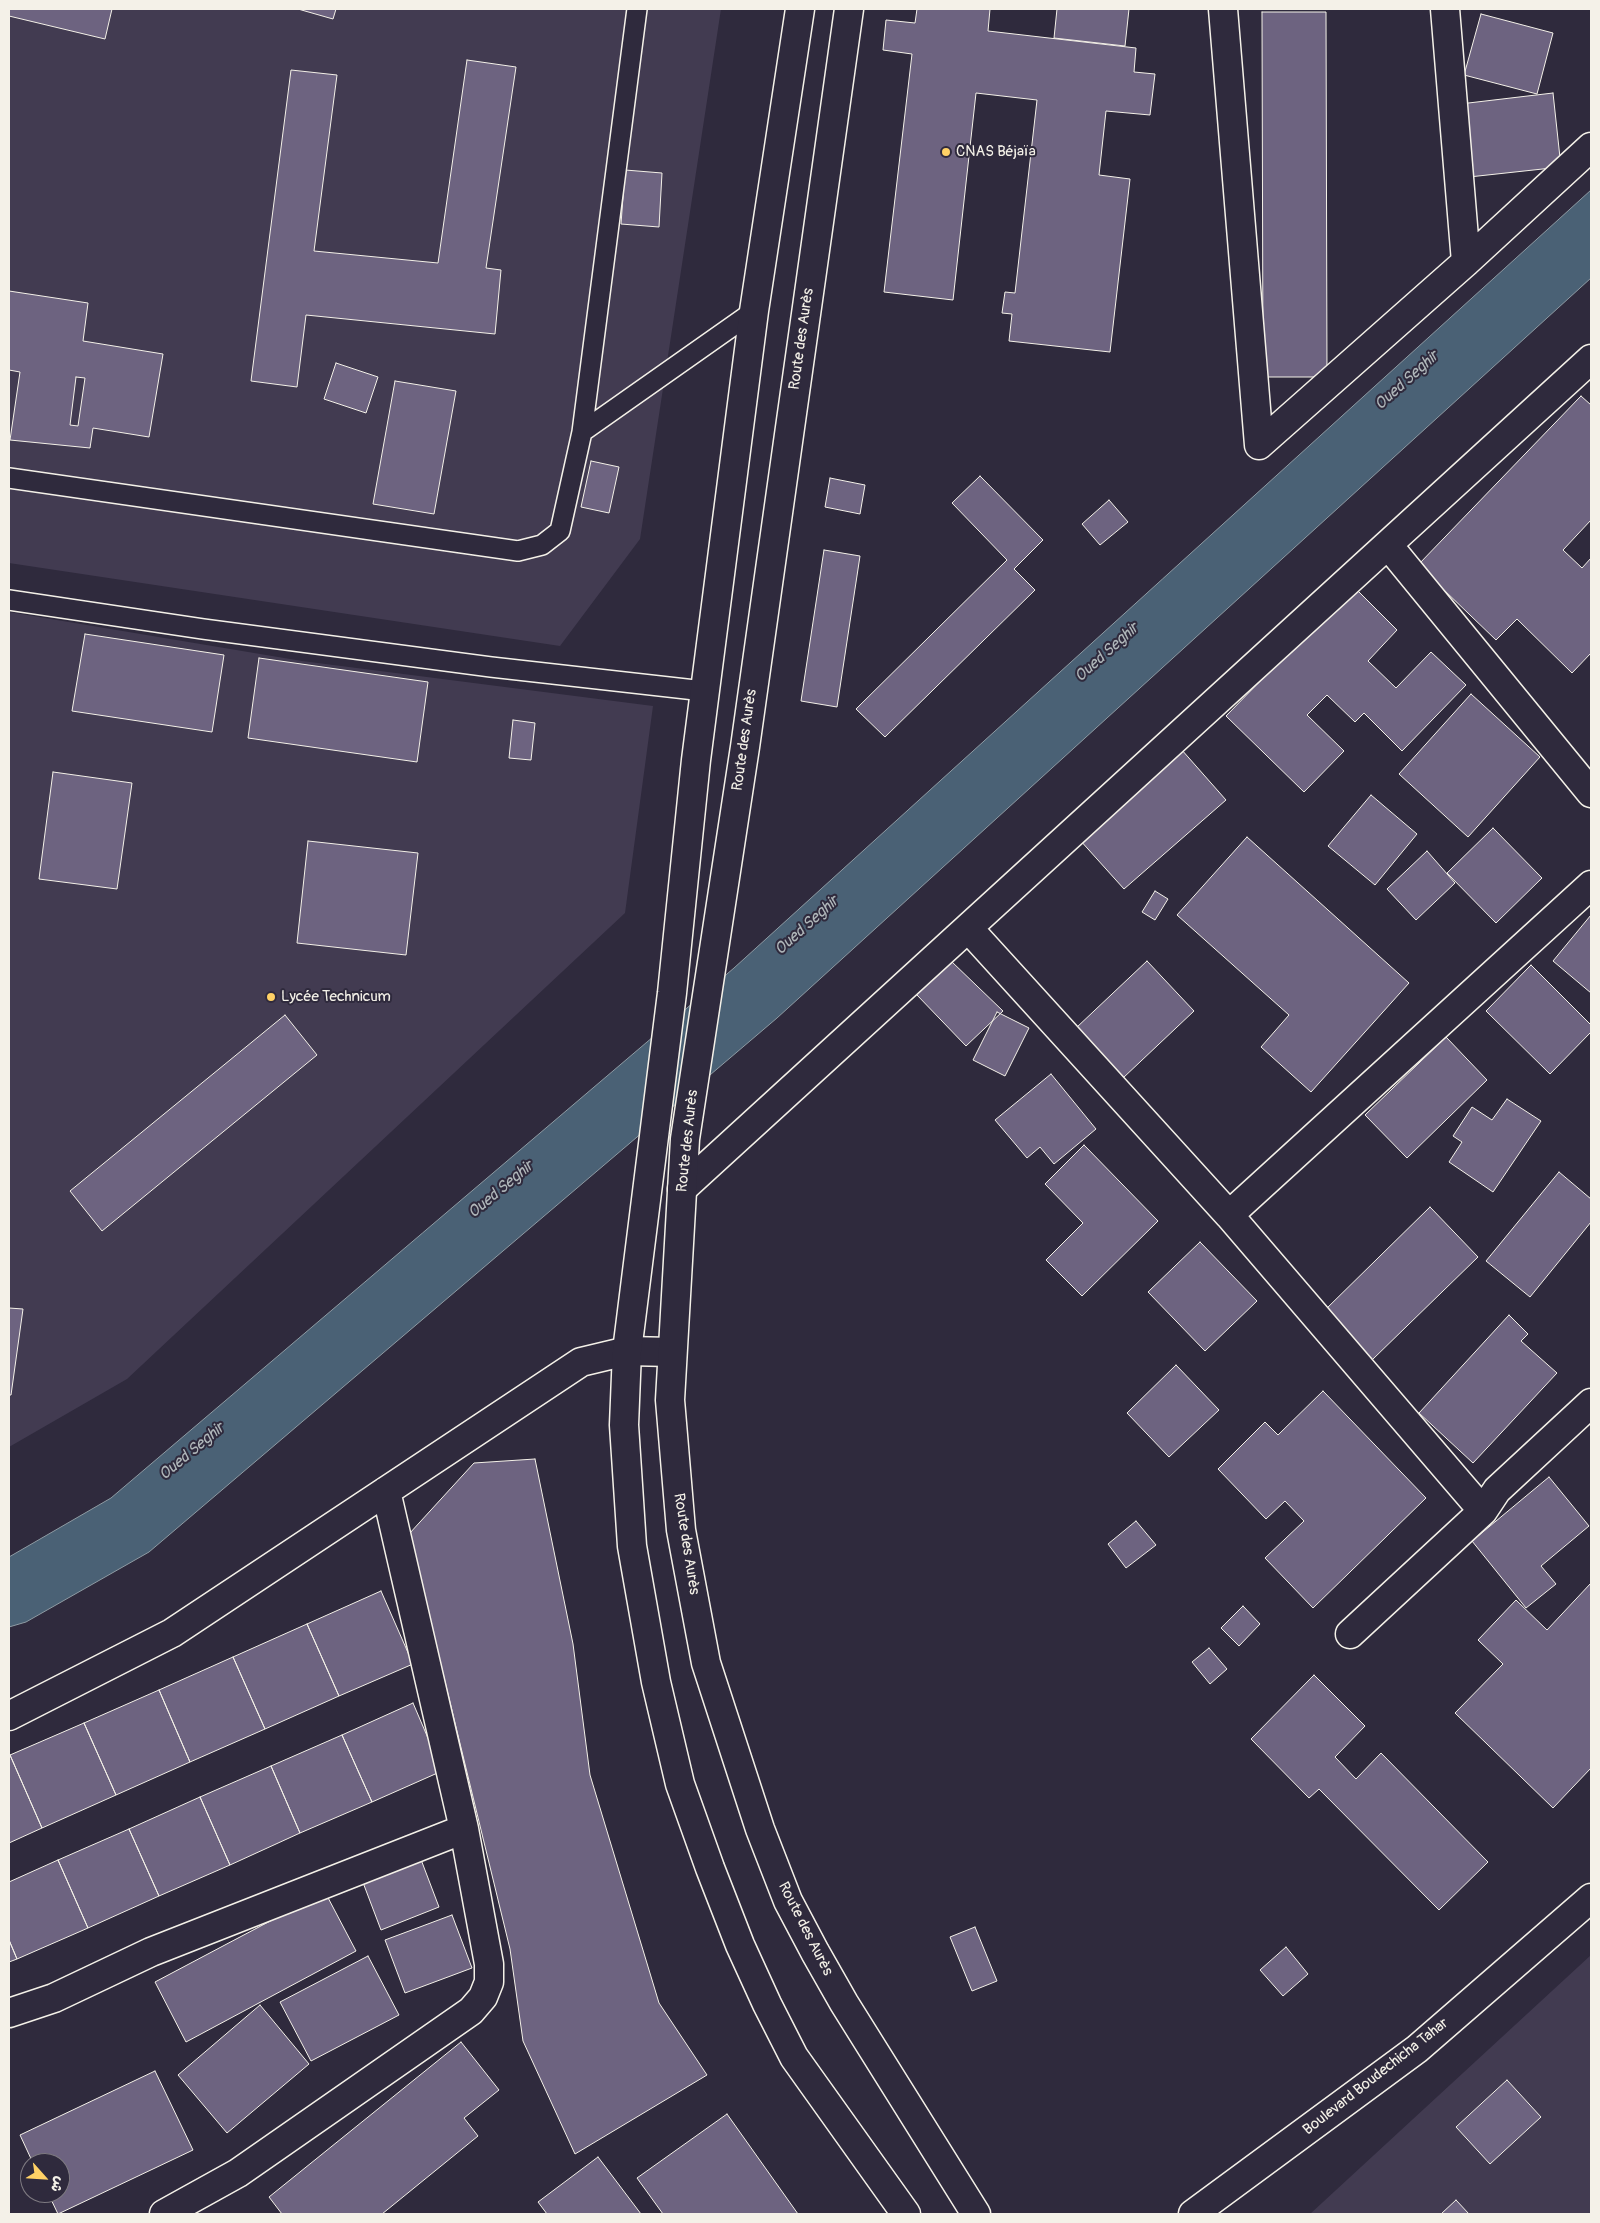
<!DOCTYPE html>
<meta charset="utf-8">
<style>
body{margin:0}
#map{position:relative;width:1600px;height:2223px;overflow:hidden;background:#2f2a3d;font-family:Pangolin,"Playpen Sans Arabic",sans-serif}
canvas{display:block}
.frame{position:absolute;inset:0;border:10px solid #f4f1e8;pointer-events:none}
.north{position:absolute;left:20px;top:2153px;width:50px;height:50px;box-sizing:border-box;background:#2f2a3d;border:1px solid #7e7a81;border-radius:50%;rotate:116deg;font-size:14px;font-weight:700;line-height:20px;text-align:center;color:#f4f1e8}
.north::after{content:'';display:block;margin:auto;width:18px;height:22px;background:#ffd166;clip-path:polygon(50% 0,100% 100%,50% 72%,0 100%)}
</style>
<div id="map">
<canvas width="1600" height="2223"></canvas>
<div class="frame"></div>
<div class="north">ش</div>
</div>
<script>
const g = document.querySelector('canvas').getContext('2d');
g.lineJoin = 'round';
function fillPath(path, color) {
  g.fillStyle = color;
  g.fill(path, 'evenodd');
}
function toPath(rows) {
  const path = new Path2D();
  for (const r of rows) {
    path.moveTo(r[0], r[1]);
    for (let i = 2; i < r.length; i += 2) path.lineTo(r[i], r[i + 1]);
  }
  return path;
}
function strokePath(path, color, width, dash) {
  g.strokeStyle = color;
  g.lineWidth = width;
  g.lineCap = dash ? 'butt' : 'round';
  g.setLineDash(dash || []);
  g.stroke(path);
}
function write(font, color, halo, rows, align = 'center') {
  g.font = font + ' Pangolin,sans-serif';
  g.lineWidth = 4;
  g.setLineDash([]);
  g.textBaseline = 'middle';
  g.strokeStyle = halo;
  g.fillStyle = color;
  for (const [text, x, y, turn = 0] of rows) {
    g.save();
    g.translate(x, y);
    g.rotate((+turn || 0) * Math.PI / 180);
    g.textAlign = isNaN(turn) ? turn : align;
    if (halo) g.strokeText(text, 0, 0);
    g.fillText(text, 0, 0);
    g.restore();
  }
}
const built = toPath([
 [9,9,721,9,640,539,560,646,9,563],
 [9,612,302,661,653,706,625,913,127,1379,9,1447],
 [1591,1955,1591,2214,1310,2214]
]);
const water = toPath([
 [1591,190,1591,278,777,1018,149,1552,26,1622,9,1627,9,1557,111,1498,734,968,1591,190]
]);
const building = toPath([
 [9,9,112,9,105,39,9,16,9,9],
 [298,9,336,9,333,19,298,9],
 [917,9,990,9,988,31,1136,48,1134,72,1155,74,1150,115,1106,111,1099,175,1130,179,1110,352,1009,341,1012,314,1002,313,1005,292,1015,293,1037,100,976,93,953,300,884,292,912,54,883,50,886,20,915,23,917,9],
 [1057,9,1129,9,1125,46,1054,38,1057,9],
 [1262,12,1326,12,1327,377,1263,377,1262,12],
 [1481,14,1553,33,1537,94,1464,75,1481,14],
 [467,60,516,67,486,268,501,270,495,334,306,315,297,387,251,381,291,70,337,75,314,251,438,263,467,60],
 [1553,93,1561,167,1469,177,1460,104,1553,93],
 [625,170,662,173,659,227,621,224,625,170],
 [9,291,88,303,83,341,163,354,149,437,93,428,90,448,10,440,20,372,9,370,9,291],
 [76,377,85,378,78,426,70,425,76,377],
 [336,363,378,377,366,413,324,399,336,363],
 [395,381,456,391,434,514,373,504,395,381],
 [1581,396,1591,405,1591,520,1563,550,1582,568,1591,558,1591,653,1572,673,1517,619,1496,640,1418,565,1581,396],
 [591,461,619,467,609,513,581,507,591,461],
 [980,476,1043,540,1014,569,1035,590,885,737,856,709,1007,560,952,503,980,476],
 [830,478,865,485,860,514,825,507,830,478],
 [1109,500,1128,522,1100,545,1082,524,1109,500],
 [824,550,860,556,837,707,801,701,824,550],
 [1353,586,1397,630,1368,661,1396,688,1431,652,1466,685,1402,751,1364,713,1355,722,1327,695,1307,715,1344,751,1304,792,1226,716,1353,586],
 [85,634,224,655,212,732,72,711,85,634],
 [259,658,428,682,417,762,248,738,259,658],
 [1471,694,1540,757,1468,837,1399,774,1471,694],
 [513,720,535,723,531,760,509,758,513,720],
 [1181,749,1226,800,1124,889,1079,839,1181,749],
 [53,772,132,783,117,889,39,879,53,772],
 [1371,795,1417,834,1375,885,1328,846,1371,795],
 [1493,828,1542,878,1496,923,1447,873,1493,828],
 [1247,837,1409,983,1311,1092,1261,1047,1289,1015,1177,915,1247,837],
 [308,841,418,853,406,955,297,943,308,841],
 [1427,851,1455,883,1416,920,1387,889,1427,851],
 [1155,891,1168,899,1155,920,1142,912,1155,891],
 [1591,915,1591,993,1553,961,1591,915],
 [951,961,1003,1011,966,1046,916,994,951,961],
 [1147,961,1194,1011,1123,1078,1076,1028,1147,961],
 [1531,965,1591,1025,1591,1032,1550,1074,1486,1011,1531,965],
 [997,1012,1029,1028,1005,1076,973,1060,997,1012],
 [285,1015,317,1055,102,1231,70,1191,285,1015],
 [1446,1037,1487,1080,1407,1158,1365,1115,1446,1037],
 [1051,1074,1096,1129,1054,1164,1040,1147,1027,1158,995,1120,1051,1074],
 [1507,1099,1541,1121,1493,1192,1449,1162,1462,1142,1453,1136,1472,1107,1492,1120,1507,1099],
 [1084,1145,1158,1221,1082,1296,1046,1260,1083,1223,1045,1184,1084,1145],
 [1559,1172,1591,1199,1591,1222,1530,1297,1486,1261,1559,1172],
 [1430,1207,1478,1257,1372,1360,1324,1311,1430,1207],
 [1200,1242,1257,1301,1205,1351,1148,1292,1200,1242],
 [9,1308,23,1309,11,1395,9,1395,9,1308],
 [1509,1315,1528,1334,1521,1341,1557,1373,1473,1463,1419,1413,1509,1315],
 [1176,1365,1219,1410,1169,1457,1127,1413,1176,1365],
 [1323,1391,1426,1498,1313,1608,1265,1558,1304,1521,1285,1501,1266,1519,1218,1469,1265,1422,1278,1435,1323,1391],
 [535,1459,573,1644,590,1775,659,2003,707,2075,575,2154,523,2041,510,1949,409,1534,474,1463,535,1459],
 [1549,1477,1589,1526,1541,1566,1556,1584,1526,1608,1472,1541,1549,1477],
 [1136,1521,1156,1545,1126,1568,1108,1544,1136,1521],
 [1591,1583,1591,1768,1553,1808,1455,1713,1503,1664,1478,1640,1516,1600,1547,1630,1591,1583],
 [381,1591,413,1664,339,1696,307,1624,381,1591],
 [1243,1606,1260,1624,1239,1646,1221,1628,1243,1606],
 [307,1624,339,1696,265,1729,233,1657,307,1624],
 [1209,1648,1227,1669,1210,1684,1192,1662,1209,1648],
 [233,1657,265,1729,190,1762,159,1690,233,1657],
 [1314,1675,1365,1726,1335,1757,1356,1779,1381,1753,1488,1862,1439,1910,1319,1789,1309,1798,1251,1739,1314,1675],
 [159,1690,190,1762,116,1795,84,1723,159,1690],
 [413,1703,442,1771,372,1802,342,1735,413,1703],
 [84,1723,116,1795,42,1828,10,1755,84,1723],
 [342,1735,372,1802,300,1833,271,1766,342,1735],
 [10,1755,42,1828,9,1843,9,1756,10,1755],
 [271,1766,300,1833,230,1865,200,1797,271,1766],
 [200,1797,230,1865,159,1896,129,1829,200,1797],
 [129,1829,159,1896,88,1928,58,1860,129,1829],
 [417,1849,439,1907,381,1930,359,1872,417,1849],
 [58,1860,88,1928,17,1959,9,1940,9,1882,58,1860],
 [325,1892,356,1951,186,2042,155,1982,325,1892],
 [452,1915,472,1968,405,1993,385,1940,452,1915],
 [975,1927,997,1981,972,1991,950,1937,975,1927],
 [9,1940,17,1959,9,1962,9,1940],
 [1286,1947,1308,1974,1283,1996,1260,1970,1286,1947],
 [368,1956,399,2015,311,2061,280,2002,368,1956],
 [260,2005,309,2064,227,2133,178,2075,260,2005],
 [461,2042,499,2090,464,2118,478,2136,382,2214,282,2214,269,2197,461,2042],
 [155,2071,193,2150,58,2214,48,2193,60,2193,60,2163,33,2163,20,2135,155,2071],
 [1507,2080,1541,2117,1490,2164,1456,2127,1507,2080],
 [727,2114,798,2214,663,2214,637,2178,727,2114],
 [598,2157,641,2214,547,2214,538,2202,598,2157],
 [1456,2200,1469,2214,1441,2214,1456,2200]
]);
const service = toPath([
 [582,432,754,311],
 [9,478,518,551,542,545,560,531,582,432,637,9],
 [9,600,203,629,491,667,704,691]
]);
const minor = toPath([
 [1223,9,1259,445],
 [1445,9,1466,262],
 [1259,445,1466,262,1591,147],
 [1388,545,1591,793],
 [968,928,1229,1215,1483,1511],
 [682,1189,1591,359],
 [1229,1215,1591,885],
 [1350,1634,1483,1511,1497,1490,1591,1403],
 [9,1716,172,1633,581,1362,627,1351,672,1352],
 [9,2013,54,1998,151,1952,464,1829],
 [164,2214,238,2173,471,2011,483,1997,489,1982,489,1964,464,1829,386,1491],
 [1193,2214,1417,2049,1591,1898]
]);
const tertiary = toPath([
 [800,9,754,311,696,760,672,993,627,1351,624,1425,632,1546,656,1682,680,1784,710,1868,740,1945,767,2004,794,2057,906,2214],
 [849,9,745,747,685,1139,670,1400,681,1530,706,1663,760,1829,788,1901,815,1952,844,2003,976,2214]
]);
const markers = [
 [946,152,5,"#ffd166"],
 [271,997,5,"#ffd166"]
];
const poiNames = [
 ["CNAS Béjaïa",956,152],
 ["Lycée Technicum",281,997]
];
const streetNames = [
 ["Route des Aurès",802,339,-82],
 ["Route des Aurès",745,740,-82],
 ["Route des Aurès",688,1141,-84],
 ["Route des Aurès",686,1544,81],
 ["Route des Aurès",805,1929,63],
 ["Boulevard Boudechicha Tahar",1376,2077,-38]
];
const waterNames = [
 ["Oued Seghir",1407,381,-42],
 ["Oued Seghir",1107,653,-42],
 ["Oued Seghir",807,926,-42],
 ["Oued Seghir",501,1190,-40],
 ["Oued Seghir",192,1452,-40]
];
fillPath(built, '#423b51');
fillPath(water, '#4a6175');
strokePath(water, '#8e9ba3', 1);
fillPath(building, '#6d6380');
strokePath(building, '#f4f1e8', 1);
strokePath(service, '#f4f1e8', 22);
strokePath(minor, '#f4f1e8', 31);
strokePath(tertiary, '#f4f1e8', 31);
strokePath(service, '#2f2a3d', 19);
strokePath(minor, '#2f2a3d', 28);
strokePath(tertiary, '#2f2a3d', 28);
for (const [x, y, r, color] of markers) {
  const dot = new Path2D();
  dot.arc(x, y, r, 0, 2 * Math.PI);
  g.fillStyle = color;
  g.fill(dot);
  strokePath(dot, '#2f2a3d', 2);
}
write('15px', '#f4f1e8', '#2f2a3d', poiNames, 'left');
write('15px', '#f4f1e8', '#2f2a3d', streetNames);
write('italic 16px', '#b0b7ba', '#2f2a3d', waterNames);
</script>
